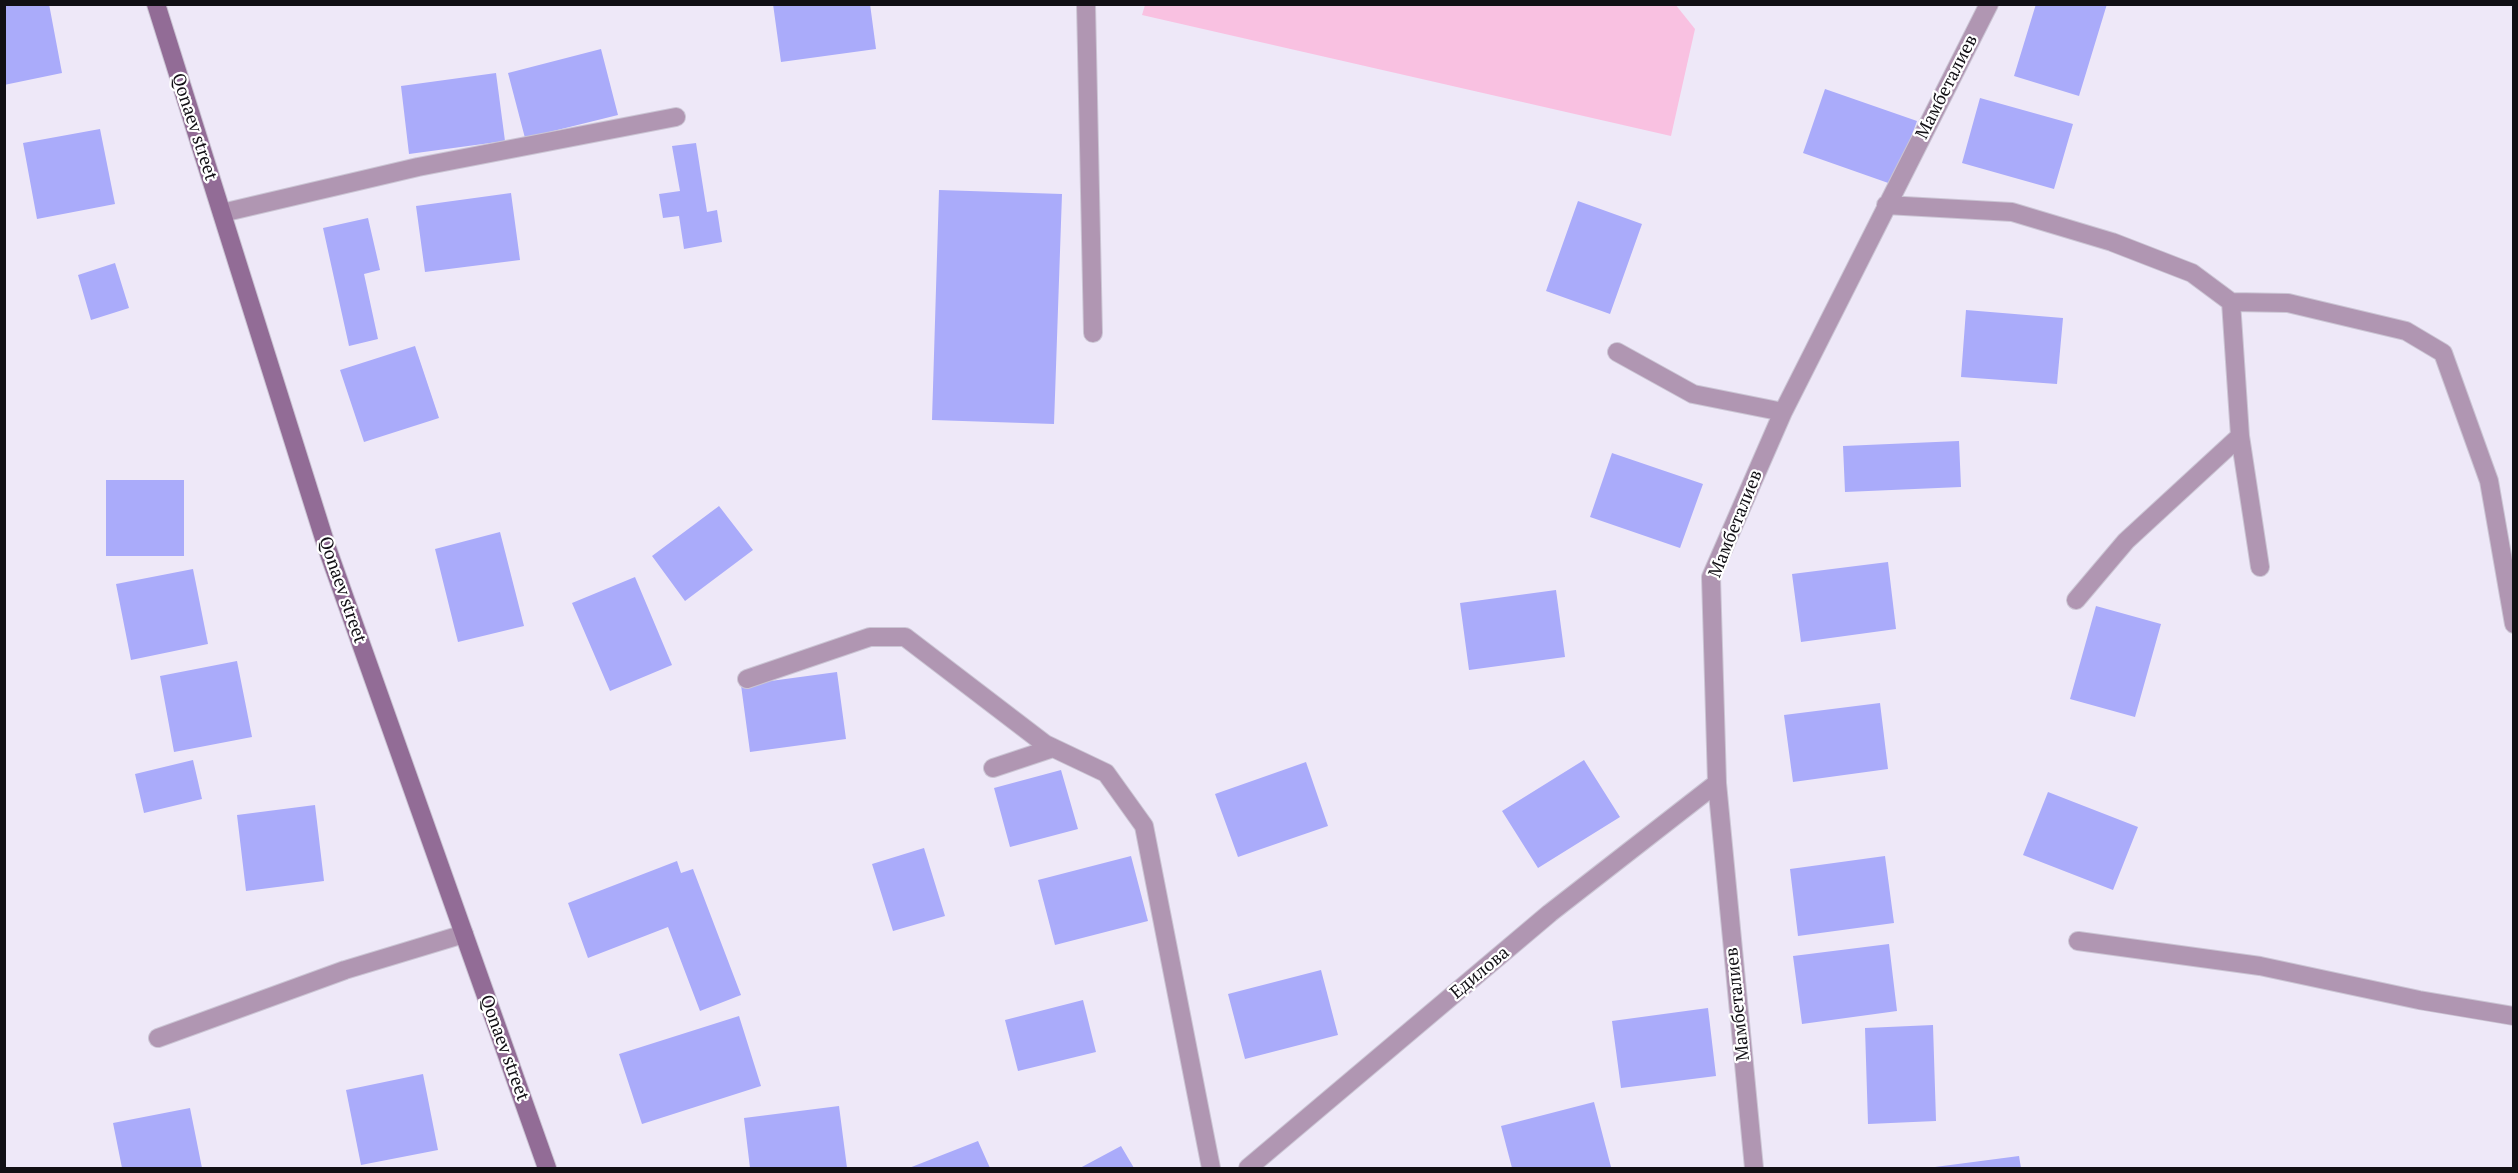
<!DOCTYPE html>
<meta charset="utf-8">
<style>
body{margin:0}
#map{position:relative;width:2518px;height:1173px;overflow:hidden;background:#eee8f8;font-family:"PT Serif",serif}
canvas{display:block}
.frame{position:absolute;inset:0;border:6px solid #110f14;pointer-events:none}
</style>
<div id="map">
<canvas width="2518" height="1173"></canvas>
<div class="frame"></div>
</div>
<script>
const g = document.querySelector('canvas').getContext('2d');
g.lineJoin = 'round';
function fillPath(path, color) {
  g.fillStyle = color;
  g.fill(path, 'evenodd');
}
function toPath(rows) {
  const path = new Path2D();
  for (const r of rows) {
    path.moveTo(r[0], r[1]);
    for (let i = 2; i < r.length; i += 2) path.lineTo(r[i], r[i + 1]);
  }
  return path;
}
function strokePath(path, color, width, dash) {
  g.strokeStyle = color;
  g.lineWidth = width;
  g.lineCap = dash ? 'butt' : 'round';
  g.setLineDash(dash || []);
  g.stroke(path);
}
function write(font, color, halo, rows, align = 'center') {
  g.font = font + ' "PT Serif",serif';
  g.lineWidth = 4.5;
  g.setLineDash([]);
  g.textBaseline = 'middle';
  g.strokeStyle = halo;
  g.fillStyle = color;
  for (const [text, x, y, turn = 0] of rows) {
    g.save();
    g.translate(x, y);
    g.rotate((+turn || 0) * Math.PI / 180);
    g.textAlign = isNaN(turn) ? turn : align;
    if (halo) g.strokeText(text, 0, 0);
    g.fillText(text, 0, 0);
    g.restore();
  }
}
const green = toPath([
 [1145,5,1675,4,1695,29,1671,136,1142,15]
]);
const building = toPath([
 [14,4,49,4,62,73,4,85,4,6],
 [773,4,870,4,876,49,781,62],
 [2036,4,2107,4,2079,96,2014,76],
 [601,49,618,115,525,138,508,73],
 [496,73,505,141,409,154,401,86],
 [1825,89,1917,121,1894,185,1803,153],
 [1980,98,2073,124,2054,189,1962,163],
 [100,129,115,204,37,219,23,143],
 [696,143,707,212,717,210,722,242,684,249,679,216,663,218,659,194,680,191,672,146],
 [939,190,1062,194,1054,424,932,420],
 [511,193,520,260,425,272,416,206],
 [1578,201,1642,224,1610,314,1546,291],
 [368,218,380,270,364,274,378,339,349,346,323,228],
 [115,263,129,308,91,320,78,275],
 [1966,310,2063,318,2057,384,1961,377],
 [415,346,439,418,364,442,340,370],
 [1959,441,1961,487,1845,492,1843,446],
 [1612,453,1703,484,1680,548,1590,517],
 [106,480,184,480,184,556,106,556],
 [719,506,753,550,685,601,652,556],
 [500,532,524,626,458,642,435,549],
 [1888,562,1896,629,1801,642,1792,574],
 [193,569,208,644,131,660,116,584],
 [635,577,672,665,610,691,572,603],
 [1556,590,1565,657,1469,670,1460,603],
 [2096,606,2161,624,2135,717,2070,699],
 [237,661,252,737,174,752,160,676],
 [837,672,846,739,750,752,741,685],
 [1880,703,1888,769,1793,782,1784,715],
 [193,760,202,799,144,813,135,774],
 [1584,760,1620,817,1538,868,1502,811],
 [1306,762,1328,826,1238,857,1215,794],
 [1061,770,1078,829,1010,847,994,788],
 [2048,792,2138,827,2113,890,2023,855],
 [315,805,324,881,246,891,237,815],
 [924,848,945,916,893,931,872,864],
 [1131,856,1148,921,1055,945,1038,880],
 [1885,856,1894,923,1798,936,1790,869],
 [677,861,681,873,693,869,741,995,700,1011,668,927,588,958,568,903],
 [1889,944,1897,1011,1802,1024,1793,956],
 [1321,970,1338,1035,1245,1059,1228,994],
 [1083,1000,1096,1052,1018,1071,1005,1020],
 [1708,1008,1716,1076,1621,1088,1612,1021],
 [739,1016,761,1086,642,1124,619,1054],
 [1933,1025,1936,1121,1868,1124,1865,1028],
 [423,1074,438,1150,361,1165,346,1090],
 [1594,1102,1611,1167,1512,1168,1501,1126],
 [839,1106,847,1168,750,1168,744,1118],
 [190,1108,202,1168,122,1168,113,1123],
 [978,1141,990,1168,909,1168],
 [1121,1146,1134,1168,1080,1168],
 [2019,1156,2021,1168,1935,1168,1935,1167]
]);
const street = toPath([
 [1086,4,1093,333],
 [1886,205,2012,212,2112,242,2192,273,2231,302,2288,303,2406,331,2443,353,2489,481,2514,624],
 [222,213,418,167,676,117],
 [2231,302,2240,436,2260,567],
 [1617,352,1693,394,1783,412],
 [2076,600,2126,541,2240,436],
 [747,679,870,637,905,637,1045,744,1106,773,1144,826,1211,1168],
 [993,768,1053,748],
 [2078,941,2260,966,2419,1000,2514,1016],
 [158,1038,345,970,464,934],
 [1248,1168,1550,913,1717,783],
 [1754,1168,1717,783,1711,577,1783,412,1989,4]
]);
const secondary = toPath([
 [156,4,327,548,547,1168]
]);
const streetNames = [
 ["Мамбеталиев",1947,87,-63],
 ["Qonaev street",194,127,72],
 ["Мамбеталиев",1736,524,-68],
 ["Qonaev street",342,590,71],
 ["Едилова",1480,973,-40],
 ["Мамбеталиев",1738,1004,-96],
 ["Qonaev street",504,1048,70]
];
fillPath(green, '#f9c1e1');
fillPath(building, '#aaabfa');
strokePath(street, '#cbc5d4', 20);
strokePath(secondary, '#cbc5d4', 20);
strokePath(street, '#b096b2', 18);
strokePath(secondary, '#926c96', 18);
write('18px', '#110f14', '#fff', streetNames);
</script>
